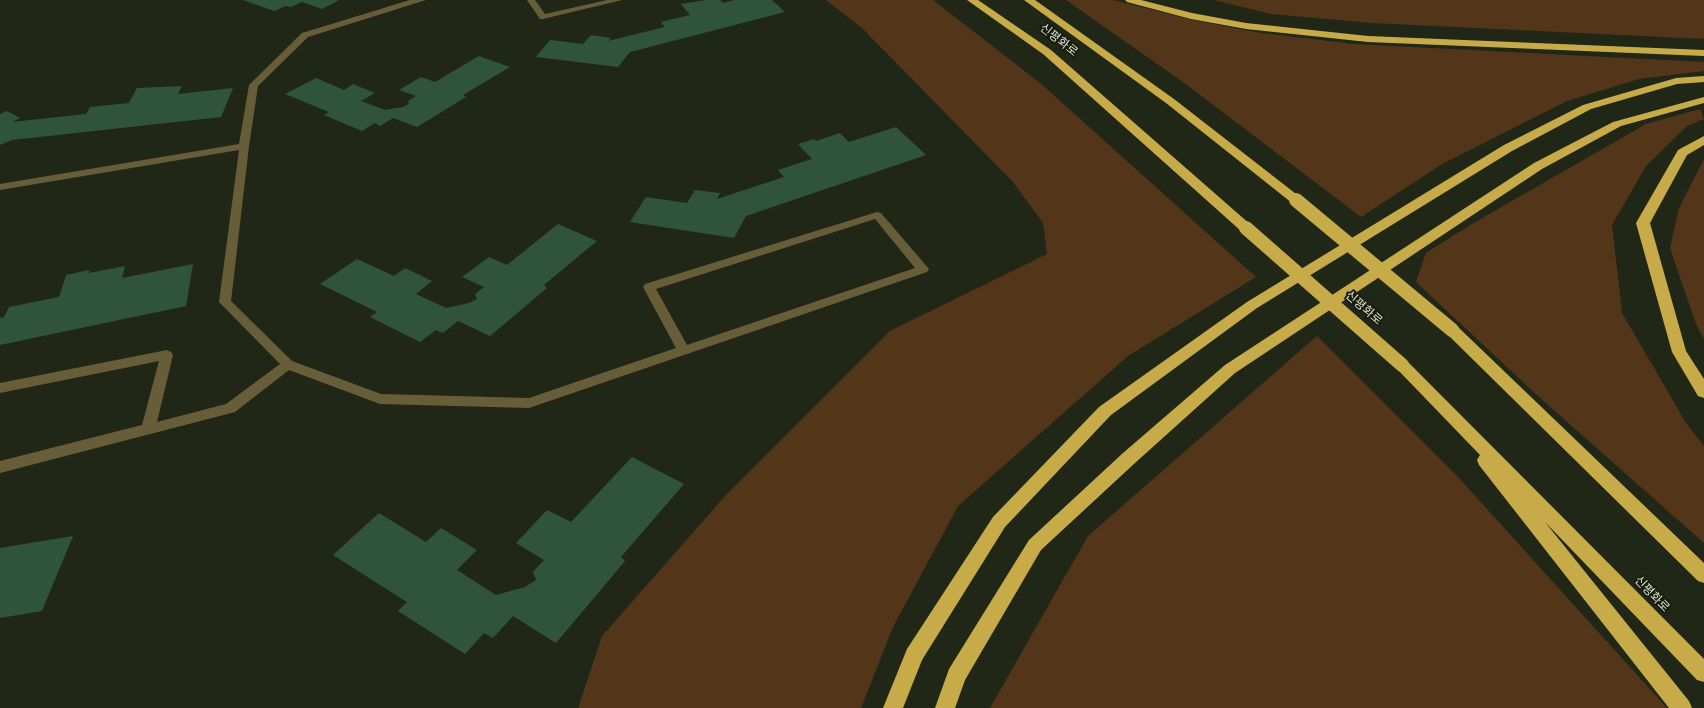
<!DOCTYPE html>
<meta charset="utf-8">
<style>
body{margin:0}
canvas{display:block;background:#212716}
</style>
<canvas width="1704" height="708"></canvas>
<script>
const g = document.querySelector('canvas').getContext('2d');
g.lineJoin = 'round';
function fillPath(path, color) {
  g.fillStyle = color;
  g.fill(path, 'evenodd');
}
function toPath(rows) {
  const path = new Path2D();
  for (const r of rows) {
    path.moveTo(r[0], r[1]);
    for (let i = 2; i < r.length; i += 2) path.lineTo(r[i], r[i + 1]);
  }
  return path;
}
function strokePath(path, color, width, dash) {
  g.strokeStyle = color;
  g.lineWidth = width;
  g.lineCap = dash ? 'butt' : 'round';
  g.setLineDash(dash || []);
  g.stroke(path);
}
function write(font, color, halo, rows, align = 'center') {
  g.font = font + ' Overpass,"Noto Sans KR",sans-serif';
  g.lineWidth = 4;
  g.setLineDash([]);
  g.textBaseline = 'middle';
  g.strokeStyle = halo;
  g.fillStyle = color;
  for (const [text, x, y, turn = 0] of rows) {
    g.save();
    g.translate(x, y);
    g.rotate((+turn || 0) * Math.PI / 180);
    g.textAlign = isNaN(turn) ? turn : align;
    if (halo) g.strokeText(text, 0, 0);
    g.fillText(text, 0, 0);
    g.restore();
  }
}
const green = toPath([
 [826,0,933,0,1040,83,1256,277,1128,356,958,506,893,627,861,708,578,708,602,636,726,495,890,331,1047,254,1043,223,1013,182,862,28],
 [1066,0,1113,0,1197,21,1261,33,1354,44,1704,62,1704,71,1639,79,1567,101,1442,164,1361,217,1183,82],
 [1214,0,1704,0,1704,39,1373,23,1271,14],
 [1700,109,1704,119,1687,126,1646,166,1612,225,1622,313,1686,423,1704,446,1704,543,1538,396,1416,282,1426,253,1472,224,1646,124],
 [1704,159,1704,339,1696,324,1670,248,1679,208],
 [1317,336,1458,477,1667,708,990,708,1088,536]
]);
const building = toPath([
 [243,0,339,0,322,9,302,2,291,7,286,6,274,11],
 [706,0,720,0,723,3,735,0,772,0,785,12,630,52,618,67,536,57,550,40,583,44,591,35,611,38,608,41,665,27,661,22,690,15,681,4],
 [479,56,510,67,463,95,466,97,417,127,393,118,380,126,375,123,362,131,324,115,329,112,285,94,316,78,344,90,353,84,375,93,361,101,385,110,403,107,409,104,408,101,416,96,399,90,421,77,435,82],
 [182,86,178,94,233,88,221,117,12,140,0,145,0,114,7,111,20,118,12,122,86,114,90,107,129,103,137,88],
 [896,127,926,155,746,216,734,238,630,222,646,197,687,203,695,190,720,193,717,199,784,177,778,170,812,159,798,144,814,139,816,141,840,133,849,142],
 [558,224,597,241,544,285,547,288,490,336,458,321,443,333,436,330,420,342,370,317,377,312,320,284,357,259,394,276,405,268,432,281,416,294,446,308,469,303,477,299,475,294,484,287,462,277,489,257,507,265],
 [193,264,186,306,0,345,0,318,4,317,9,307,59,297,66,275,89,270,89,273,125,266,122,278],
 [632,457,684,484,621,557,625,561,556,643,513,616,493,638,484,633,465,654,398,611,407,602,333,555,379,513,426,542,441,528,477,550,457,570,496,595,525,587,536,580,533,572,544,560,516,543,547,510,571,522],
 [73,536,42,611,0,618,0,548]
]);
const minor = toPath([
 [410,0,426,0,308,37,258,86,249,146,231,301,292,361,381,394,529,398,676,348,643,287,645,284,877,212,881,213,929,269,927,272,529,408,380,404,289,370,235,412,0,473,0,461,142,425,159,361,0,393,0,383,167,350,171,352,173,355,157,422,226,404,280,364,219,302,239,150,0,190,0,184,239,144,249,85,302,33,410,0],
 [875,219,915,268,687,345,656,289,875,219],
 [527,0,535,0,545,14,607,0,622,0,543,19,540,19,527,0]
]);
const highway = toPath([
 [967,0,978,0,1051,50,1251,225,1253,228,1251,231,1241,231,1043,54,967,0],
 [1024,0,1035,0,1174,99,1300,197,1302,200,1300,203,1292,203,1166,103,1024,0],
 [1125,0,1141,0,1192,13,1246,23,1368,36,1704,50,1704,56,1368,42,1246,29,1191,19,1127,2,1125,0],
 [1704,76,1704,82,1677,84,1591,109,1512,151,1257,308,1111,415,1005,527,922,660,903,708,883,708,907,649,993,517,1099,407,1247,302,1504,145,1583,105,1676,78,1704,76],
 [1704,97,1704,103,1621,126,1542,169,1235,373,1135,463,1041,550,965,680,955,708,935,708,949,669,1029,540,1123,453,1225,365,1534,163,1613,122,1704,97],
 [1704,136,1704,145,1687,155,1650,223,1686,351,1704,379,1704,398,1698,396,1672,352,1636,223,1678,150,1704,136],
 [1452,325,1457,326,1704,563,1704,583,1698,581,1447,334,1445,330,1447,326,1452,325],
 [1402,359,1407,361,1704,659,1704,682,1697,680,1545,522,1689,701,1692,708,1669,708,1479,465,1477,460,1480,455,1397,369,1394,365,1397,361,1402,359]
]);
const highwayBridge = toPath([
 [1296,200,1452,330],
 [1246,228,1402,365]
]);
const streetNames = [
 ["신평화로",1058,41,38],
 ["신평화로",1363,309,41],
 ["신평화로",1651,595,46]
];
fillPath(green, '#533619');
fillPath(building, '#2f543b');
fillPath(minor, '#675d38');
fillPath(highway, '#c6ab48');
strokePath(highwayBridge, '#c6ab48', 14);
write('12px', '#dfe3d8', '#181d0c', streetNames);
</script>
